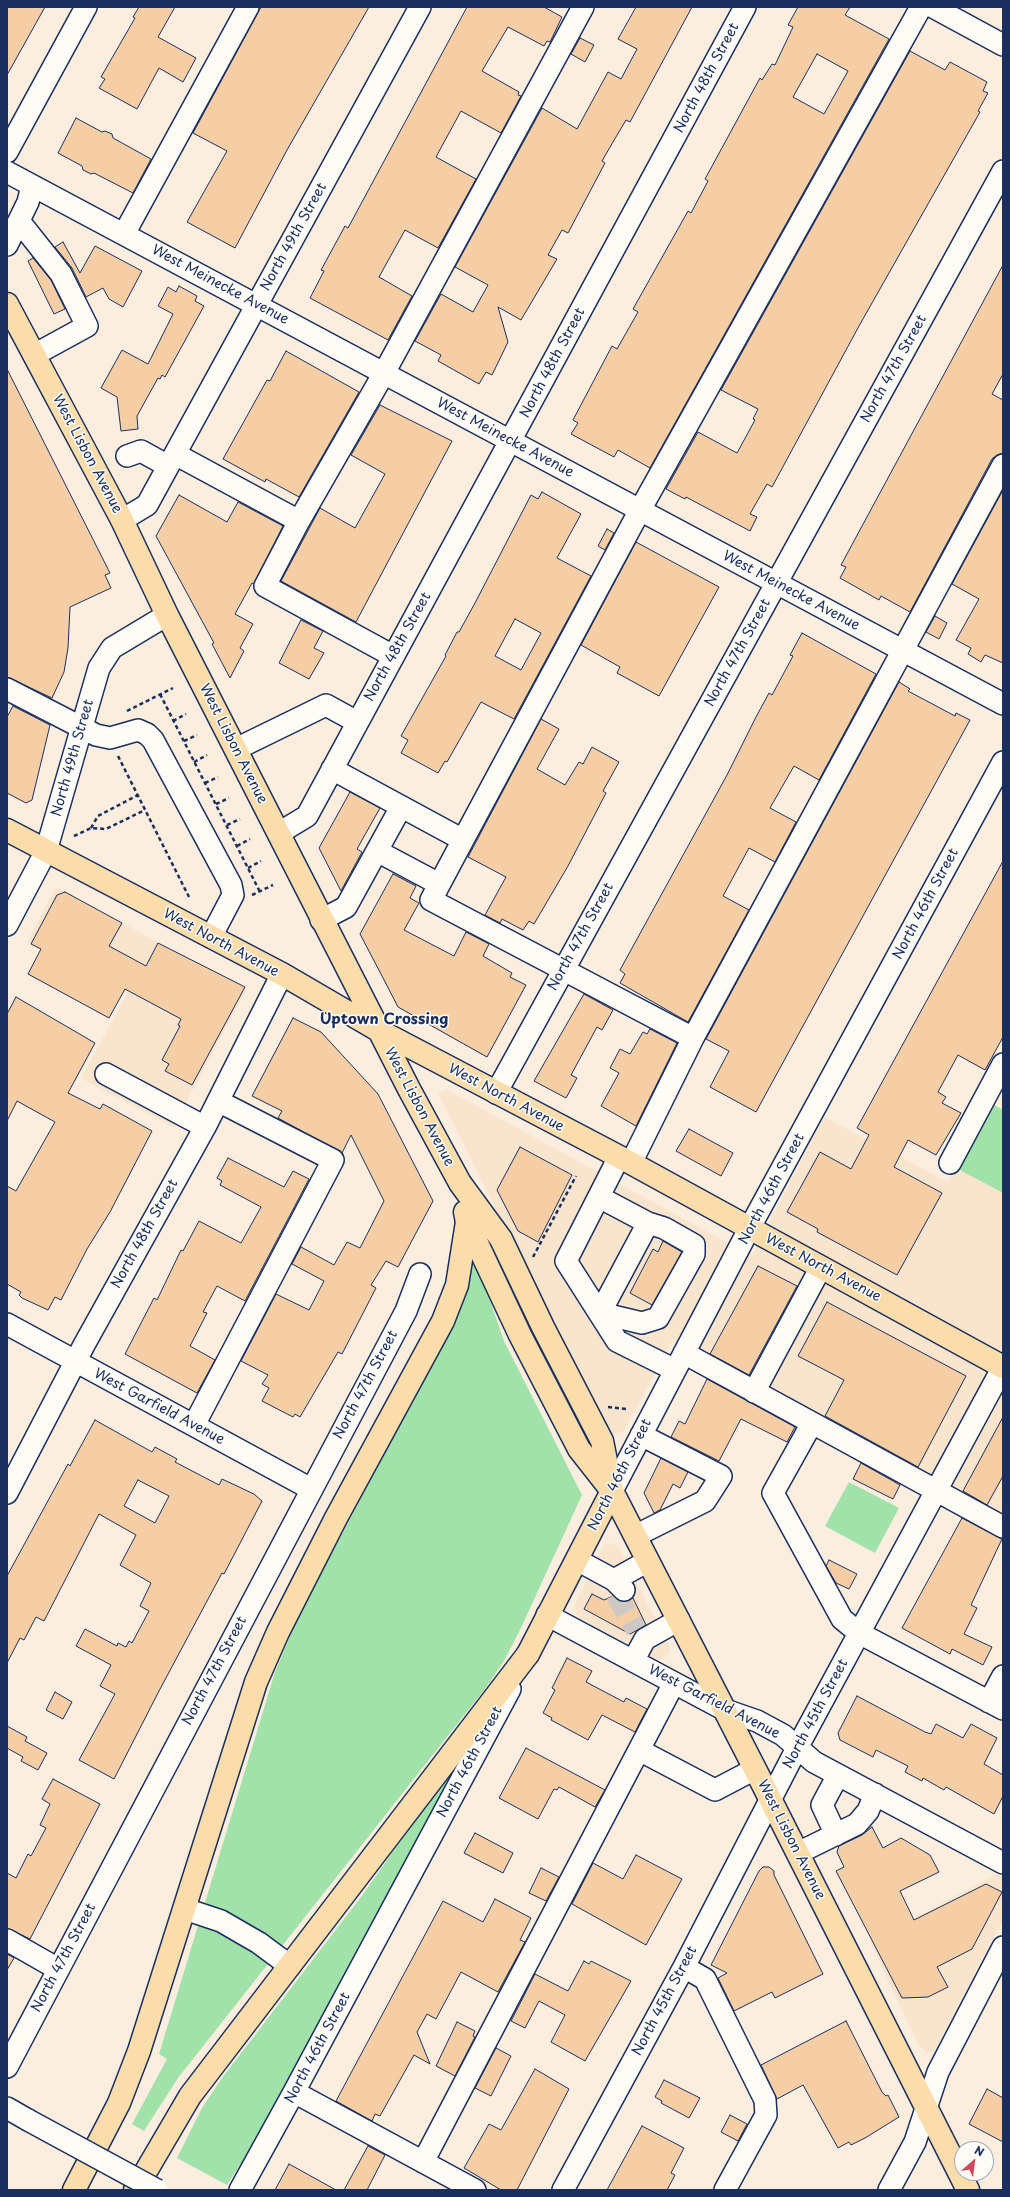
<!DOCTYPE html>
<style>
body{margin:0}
#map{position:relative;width:1010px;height:2197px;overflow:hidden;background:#fbeede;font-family:"Playpen Sans",sans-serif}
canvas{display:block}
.frame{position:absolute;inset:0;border:8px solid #1b2f5e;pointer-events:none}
.north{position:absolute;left:954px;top:2141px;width:40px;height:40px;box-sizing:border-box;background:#fdfcf7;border:1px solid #a3aaba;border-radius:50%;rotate:28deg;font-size:11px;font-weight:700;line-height:16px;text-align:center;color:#1b2f5e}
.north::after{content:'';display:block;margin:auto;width:14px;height:18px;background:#d1495b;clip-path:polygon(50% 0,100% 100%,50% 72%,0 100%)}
</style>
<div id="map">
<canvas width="1010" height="2197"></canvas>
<div class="frame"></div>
<div class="north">N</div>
</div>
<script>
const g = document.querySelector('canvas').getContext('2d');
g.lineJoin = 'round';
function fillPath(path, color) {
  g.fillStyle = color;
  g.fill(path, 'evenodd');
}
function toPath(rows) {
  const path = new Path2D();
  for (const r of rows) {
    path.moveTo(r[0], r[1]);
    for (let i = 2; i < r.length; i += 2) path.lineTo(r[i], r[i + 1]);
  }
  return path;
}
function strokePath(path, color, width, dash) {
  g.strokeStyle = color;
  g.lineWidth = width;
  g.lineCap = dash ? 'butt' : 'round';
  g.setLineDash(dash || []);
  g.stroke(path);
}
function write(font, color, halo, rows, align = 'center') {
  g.font = font + ' "Playpen Sans",sans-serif';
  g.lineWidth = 3;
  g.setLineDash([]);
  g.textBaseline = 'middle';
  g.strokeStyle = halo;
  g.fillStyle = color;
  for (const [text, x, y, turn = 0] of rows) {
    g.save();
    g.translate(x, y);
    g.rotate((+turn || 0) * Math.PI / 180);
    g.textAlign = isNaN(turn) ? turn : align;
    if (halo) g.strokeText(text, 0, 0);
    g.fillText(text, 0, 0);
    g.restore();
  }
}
const built = toPath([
 [56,887,246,990,173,1127,81,1078,127,994,27,942],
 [446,1089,752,1256,824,1117,948,1182,956,1168,1003,1193,1003,1520,672,1341,624,1431,609,1436,438,1093],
 [609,1543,618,1546,669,1645,670,1651,663,1660,657,1660,580,1618,576,1614,575,1605,604,1545],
 [996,1874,1003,1877,1003,1919,936,2048,933,2052,927,2053,918,2044,870,1942]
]);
const green = toPath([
 [991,1103,1003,1110,1003,1193,956,1168],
 [471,1258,483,1280,504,1341,582,1495,520,1630,504,1661,484,1690,178,2078,144,2131,132,2124,167,2059,159,2054,275,1672,296,1622,454,1321],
 [849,1482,899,1508,875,1553,825,1526],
 [464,1757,281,2103,227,2185,177,2158,202,2108,222,2078,361,1897,444,1779]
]);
const building = toPath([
 [7,7,45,7,7,75,7,7],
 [139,7,175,7,158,37,196,58,183,82,159,68,137,109,99,88,105,79,101,77,135,18,133,17,139,7],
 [261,7,369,7,287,150,235,248,187,222,227,151,193,133,261,7],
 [467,7,544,7,562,17,550,42,547,41,544,46,508,27,482,71,519,92,518,95,521,96,501,133,461,111,436,157,476,179,438,248,405,230,379,277,412,296,388,340,310,298,324,271,321,270,345,226,348,228,467,7],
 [636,7,692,7,630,122,626,120,613,142,602,161,605,163,568,233,562,230,548,255,557,259,521,320,498,307,508,342,492,375,486,372,479,384,438,361,441,355,415,341,441,294,473,312,488,285,455,267,542,108,577,129,608,72,621,79,637,49,618,39,636,7],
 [798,7,850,7,845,15,889,39,650,468,618,450,614,457,571,434,578,423,573,420,612,346,617,349,638,312,633,309,688,211,691,213,708,181,705,179,760,78,762,80,772,64,775,65,793,27,788,25,798,7],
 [817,54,848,71,824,114,793,97,817,54],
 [580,38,594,45,585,62,571,54,580,38],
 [910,51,945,70,950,62,987,82,983,91,988,93,978,111,980,112,859,326,772,487,767,484,750,514,757,517,750,531,686,497,685,499,666,489,698,432,737,453,755,420,753,419,758,409,721,390,910,51],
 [76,118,102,132,105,131,112,134,113,138,151,159,133,193,94,173,91,174,83,170,82,166,58,153,76,118],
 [63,242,80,273,95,246,142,271,123,307,109,299,103,288,86,297,72,268,55,247,63,242],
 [33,258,51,280,65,309,54,314,28,261,33,258],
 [1003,265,1003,374,992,394,1003,400,1003,453,997,455,992,459,910,612,881,596,879,600,840,578,846,567,841,565,1003,265],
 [179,286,197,296,195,301,204,306,165,377,162,375,160,379,158,378,137,416,138,429,121,431,117,397,101,388,122,350,148,364,173,314,158,306,168,287,176,292,179,286],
 [286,351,359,392,299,497,266,479,265,482,223,459,267,380,270,381,286,351],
 [7,369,110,573,105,575,111,588,70,607,68,648,64,672,52,698,7,677,7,369],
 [380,405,452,441,356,622,281,581,320,508,355,528,385,474,351,455,380,405],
 [1003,490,1003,663,985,655,981,662,968,654,971,648,956,640,979,599,952,584,1003,490],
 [542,492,581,514,557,558,591,576,514,719,481,702,447,762,445,761,438,773,401,753,408,740,401,736,446,656,445,655,457,632,459,632,475,603,531,495,538,499,542,492],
 [515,619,541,633,521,670,495,656,515,619],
 [179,495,227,522,238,502,283,526,254,584,252,583,235,614,253,624,240,648,244,651,230,678,212,644,214,643,156,536,179,495],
 [607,529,614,533,605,550,598,546,607,529],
 [636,542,719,587,659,696,617,673,620,667,581,645,636,542],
 [935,616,947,623,939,639,926,632,935,616],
 [301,620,323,631,314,648,324,653,309,679,279,663,301,620],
 [802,633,876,674,819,780,794,766,770,808,796,822,775,862,749,848,723,896,749,910,688,1022,620,983,625,974,620,970,727,775,756,717,769,693,772,695,793,656,790,655,802,633],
 [899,682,910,689,908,691,955,716,956,713,970,720,756,1112,710,1087,729,1051,706,1039,899,682],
 [13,706,50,725,32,800,26,803,7,793,7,717,13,706],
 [541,719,559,729,537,769,565,785,579,762,583,764,592,747,619,762,603,791,606,793,568,866,534,924,529,921,523,930,502,919,500,923,485,915,506,877,468,857,541,719],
 [350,792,380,808,357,849,362,852,341,891,319,848,350,792],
 [1003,861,1003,1037,985,1070,958,1055,938,1092,946,1097,942,1103,961,1113,936,1155,908,1140,894,1167,942,1193,897,1275,817,1232,818,1229,787,1212,820,1152,851,1169,869,1135,857,1128,1003,861],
 [393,874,416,886,410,898,419,903,404,930,454,956,466,932,489,944,483,956,512,973,510,977,526,985,487,1057,398,1007,382,976,360,934,393,874],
 [65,892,122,923,109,946,146,966,158,943,245,987,192,1085,165,1071,169,1064,162,1060,180,1026,178,1025,181,1019,125,989,109,1018,28,974,41,949,31,944,57,895,65,892],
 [584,994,613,1010,602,1030,597,1027,571,1075,577,1078,566,1098,534,1081,584,994],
 [16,997,95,1043,68,1093,100,1109,103,1104,152,1131,110,1212,87,1249,61,1300,55,1297,48,1310,22,1298,19,1295,21,1292,7,1284,7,1186,16,1191,55,1122,17,1101,7,1121,7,1014,16,997],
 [293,1018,321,1032,378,1094,433,1201,398,1267,386,1261,371,1285,376,1288,342,1354,338,1352,300,1417,295,1414,293,1417,262,1401,269,1388,262,1384,268,1375,241,1361,276,1294,309,1310,324,1281,292,1264,301,1247,334,1265,347,1242,360,1248,384,1201,351,1135,342,1153,278,1118,282,1111,252,1096,293,1018],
 [650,1029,677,1043,636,1126,601,1106,619,1073,610,1068,620,1049,630,1054,643,1032,647,1034,650,1029],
 [689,1129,733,1153,721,1176,676,1151,689,1129],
 [520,1147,572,1175,538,1242,518,1231,497,1190,520,1147],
 [228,1158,284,1187,293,1171,309,1179,245,1301,217,1286,203,1312,207,1313,190,1346,215,1360,197,1393,125,1354,154,1298,157,1300,181,1250,183,1251,199,1221,241,1243,261,1207,220,1185,222,1181,217,1178,228,1158],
 [663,1241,682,1252,652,1305,630,1293,653,1249,658,1252,663,1241],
 [758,1266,797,1286,749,1375,710,1354,758,1266],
 [827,1302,966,1376,918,1467,825,1416,844,1380,798,1356,827,1302],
 [707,1379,795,1427,787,1442,741,1419,719,1461,671,1437,679,1421,685,1424,707,1379],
 [1003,1417,1003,1476,987,1505,963,1491,1003,1417],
 [95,1420,152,1452,155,1447,177,1459,175,1462,219,1485,222,1479,254,1494,262,1501,224,1574,222,1573,159,1691,114,1779,79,1760,115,1694,100,1686,111,1665,76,1646,85,1629,117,1646,118,1643,126,1647,129,1641,132,1643,149,1611,140,1606,151,1583,120,1565,136,1535,99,1514,44,1621,36,1617,24,1640,20,1638,7,1663,7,1576,68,1464,70,1466,95,1420],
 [138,1480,169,1496,155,1523,124,1506,138,1480],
 [661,1458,688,1472,680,1488,673,1484,660,1510,654,1513,644,1493,661,1458],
 [861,1463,900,1485,893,1499,853,1479,861,1463],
 [962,1518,1002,1539,971,1605,977,1608,964,1634,992,1647,983,1665,952,1649,950,1654,902,1628,962,1518],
 [829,1560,857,1574,849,1589,836,1583,826,1566,829,1560],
 [592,1594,604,1600,613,1596,621,1602,627,1601,633,1598,646,1625,630,1634,584,1609,592,1594],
 [567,1658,592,1671,586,1682,624,1702,626,1698,647,1709,635,1732,602,1715,588,1740,551,1720,552,1718,543,1713,555,1690,552,1688,567,1658],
 [55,1692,72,1702,63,1719,46,1710,55,1692],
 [857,1696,925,1732,931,1734,936,1724,963,1738,971,1724,997,1738,984,1764,1003,1775,1003,1796,994,1814,946,1787,944,1790,923,1778,922,1781,905,1772,908,1766,876,1750,873,1757,840,1740,838,1733,857,1696],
 [7,1726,27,1737,25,1741,47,1753,38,1770,21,1761,23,1757,7,1748,7,1726],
 [526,1748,605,1790,595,1807,559,1787,557,1790,554,1789,538,1819,499,1798,526,1748],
 [53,1779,100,1804,30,1939,7,1928,7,1873,16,1878,28,1854,31,1856,46,1828,40,1825,50,1804,42,1799,53,1779],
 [872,1827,883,1848,901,1838,930,1855,939,1872,900,1891,914,1920,986,1884,1002,1892,972,1949,937,1967,948,1987,928,1997,902,1998,836,1871,844,1867,837,1852,839,1846,862,1835,872,1827],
 [475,1833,513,1853,503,1873,464,1853,475,1833],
 [636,1855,682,1879,646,1945,572,1904,593,1863,623,1879,636,1855],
 [763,1867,769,1867,774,1871,774,1875,823,1974,775,1998,772,1992,734,2011,718,1978,727,1973,711,1965,759,1871,763,1867],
 [541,1868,559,1877,546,1901,529,1893,541,1868],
 [495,1899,531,1918,520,1940,525,1942,498,1992,461,1972,436,2019,427,2014,417,2032,430,2064,414,2055,380,2116,375,2114,372,2121,336,2101,443,1901,483,1922,495,1899],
 [7,1954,14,1958,7,1970,7,1954],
 [584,1961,589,1964,591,1961,631,1981,585,2061,551,2042,565,2015,539,2001,525,2028,511,2021,535,1974,568,1991,584,1961],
 [846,2021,882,2092,886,2096,888,2095,899,2117,865,2138,851,2145,849,2142,838,2148,803,2085,777,2099,761,2065,846,2021],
 [457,2022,475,2031,473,2036,475,2037,455,2076,436,2066,457,2022],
 [496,2048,511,2056,491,2096,475,2088,496,2048],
 [535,2069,569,2089,517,2190,501,2190,464,2168,489,2124,501,2130,535,2069],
 [664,2080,700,2098,689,2118,661,2103,662,2101,655,2097,664,2080],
 [987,2089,1003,2098,1003,2142,969,2124,987,2089],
 [730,2115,747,2124,738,2141,721,2132,730,2115],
 [642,2126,684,2148,671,2173,675,2175,667,2190,607,2190,642,2126],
 [368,2146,385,2155,367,2190,344,2190,368,2146],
 [289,2164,336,2190,275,2190,289,2164]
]);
const minorTunnel = toPath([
 [616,1594,636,1630]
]);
const path = toPath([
 [160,694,260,892],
 [127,711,173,688],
 [173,721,186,714],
 [184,741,197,735],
 [118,756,189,897],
 [194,762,207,755],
 [205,783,218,777],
 [216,804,229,798],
 [227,825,240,819],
 [91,828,98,816,138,795],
 [74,836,91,828,106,829,145,810],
 [237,846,250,839],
 [248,868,261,861],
 [252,895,273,885],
 [533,1257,576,1176],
 [608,1407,626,1409]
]);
const minor = toPath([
 [933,7,1003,45],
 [7,152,86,7],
 [7,172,1003,704],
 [19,221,61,274,87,326,34,355],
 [124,234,248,7],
 [7,245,28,202,32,186],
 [175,454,299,521,265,586,393,656],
 [127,456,141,451,168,466],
 [122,520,147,505,420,7],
 [299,521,384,373,583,7],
 [7,689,96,735,110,738,138,730,147,734,153,740,231,885,233,895,211,937],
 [236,749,326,705,357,722],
 [332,769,463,840,431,900,693,1038],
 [279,833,307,816,745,7],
 [463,840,640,510,921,7],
 [377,851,439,884],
 [321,920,346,907,401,807],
 [7,925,46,851,99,668,112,648,167,615],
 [106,1074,205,1127],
 [496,1093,1003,171],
 [619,1157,566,1261,617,1341,675,1370],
 [631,1163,693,1038,1003,465],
 [950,1163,1003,1064],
 [599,1197,648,1223,664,1228,694,1245,694,1254,658,1318,642,1323,600,1313,648,1223],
 [7,1324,311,1489],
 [684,1353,1003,1527],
 [754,1392,821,1267],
 [812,1423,773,1493,842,1619,859,1633,1003,1709],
 [194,1425,333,1160,218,1101],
 [612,1491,749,1229,1003,762],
 [7,1493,84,1345,205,1127,282,974],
 [635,1536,705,1501,721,1476,641,1435],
 [577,1560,614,1580,624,1590],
 [614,1580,648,1561],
 [547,1615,725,1710,757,1721,783,1735,814,1762,1003,1863],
 [633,1661,645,1639,679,1620],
 [989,1702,1003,1676],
 [639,1750,715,1790,755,1769],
 [836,1835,822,1805,838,1775],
 [798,1853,857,1824,868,1811,875,1794],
 [185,1909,221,1921,259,1943,290,1966],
 [7,1940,58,1969],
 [684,1967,705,1979,765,2100,766,2115,725,2190],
 [7,2067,406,1311,420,1274],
 [294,2092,475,2190],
 [7,2108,28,2120],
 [423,2162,674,1683],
 [240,2190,294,2092,510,1689],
 [563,2190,684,1967,797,1748,1003,1367],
 [889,2190,915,2142,938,2072,1003,1947]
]);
const major = toPath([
 [7,304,122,520,167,615,409,1089,460,1183,501,1239,543,1327,602,1441,612,1491],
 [7,830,282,974,378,1030,631,1163,1003,1367],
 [465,1212,467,1222,520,1335,579,1449,612,1491,755,1769,968,2190],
 [528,1654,612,1491]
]);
const highway = toPath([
 [74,2190,119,2103,139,2051,256,1682,278,1632,336,1518,443,1321,457,1285,467,1222],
 [135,2190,190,2096,528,1654]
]);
const minorBridge = toPath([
 [28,2120,157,2190]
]);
const streetNames = [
 ["North 48th Street",707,78,-62],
 ["North 49th Street",294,237,-61],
 ["West Meinecke Avenue",220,285,28],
 ["North 48th Street",553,363,-62],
 ["North 47th Street",894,369,-61],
 ["West Meinecke Avenue",505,438,28],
 ["West Lisbon Avenue",87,454,62],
 ["West Meinecke Avenue",791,591,28],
 ["North 48th Street",398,647,-61],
 ["North 47th Street",738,653,-61],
 ["West Lisbon Avenue",233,744,63],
 ["North 49th Street",73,758,-74],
 ["North 46th Street",926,904,-62],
 ["North 47th Street",581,937,-61],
 ["West North Avenue",221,943,28],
 ["West North Avenue",506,1098,28],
 ["West Lisbon Avenue",419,1107,62],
 ["North 46th Street",772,1189,-62],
 ["North 48th Street",145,1234,-61],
 ["West North Avenue",823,1268,28],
 ["North 47th Street",366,1385,-62],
 ["West Garfield Avenue",159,1407,28],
 ["North 46th Street",620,1475,-63],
 ["North 47th Street",215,1671,-62],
 ["West Garfield Avenue",714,1702,27],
 ["North 45th Street",816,1714,-62],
 ["North 46th Street",470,1762,-62],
 ["West Lisbon Avenue",791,1840,63],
 ["North 47th Street",64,1958,-62],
 ["North 45th Street",665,2001,-62],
 ["North 46th Street",318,2048,-62]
];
const neighbourhoodNames = [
 ["Uptown Crossing",384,1020]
];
fillPath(built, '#f9e4cd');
fillPath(green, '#a1e2ab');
fillPath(building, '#f5cea5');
strokePath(building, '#1b2f5e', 1);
strokePath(minorTunnel, '#cec8c4', 21, [21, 10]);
strokePath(minor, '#1b2f5e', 24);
strokePath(major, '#1b2f5e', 25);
strokePath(highway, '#1b2f5e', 25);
strokePath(path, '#1b2f5e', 2.5, [4, 3]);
strokePath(minor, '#fdfcf7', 21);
strokePath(major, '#fbddab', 22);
strokePath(highway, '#fbddab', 22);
strokePath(minorBridge, '#1b2f5e', 24, []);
strokePath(minorBridge, '#fdfcf7', 21);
write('14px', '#1b2f5e', '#fdfcf7', streetNames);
write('bold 15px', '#1b2f5e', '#fdfcf7', neighbourhoodNames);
</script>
